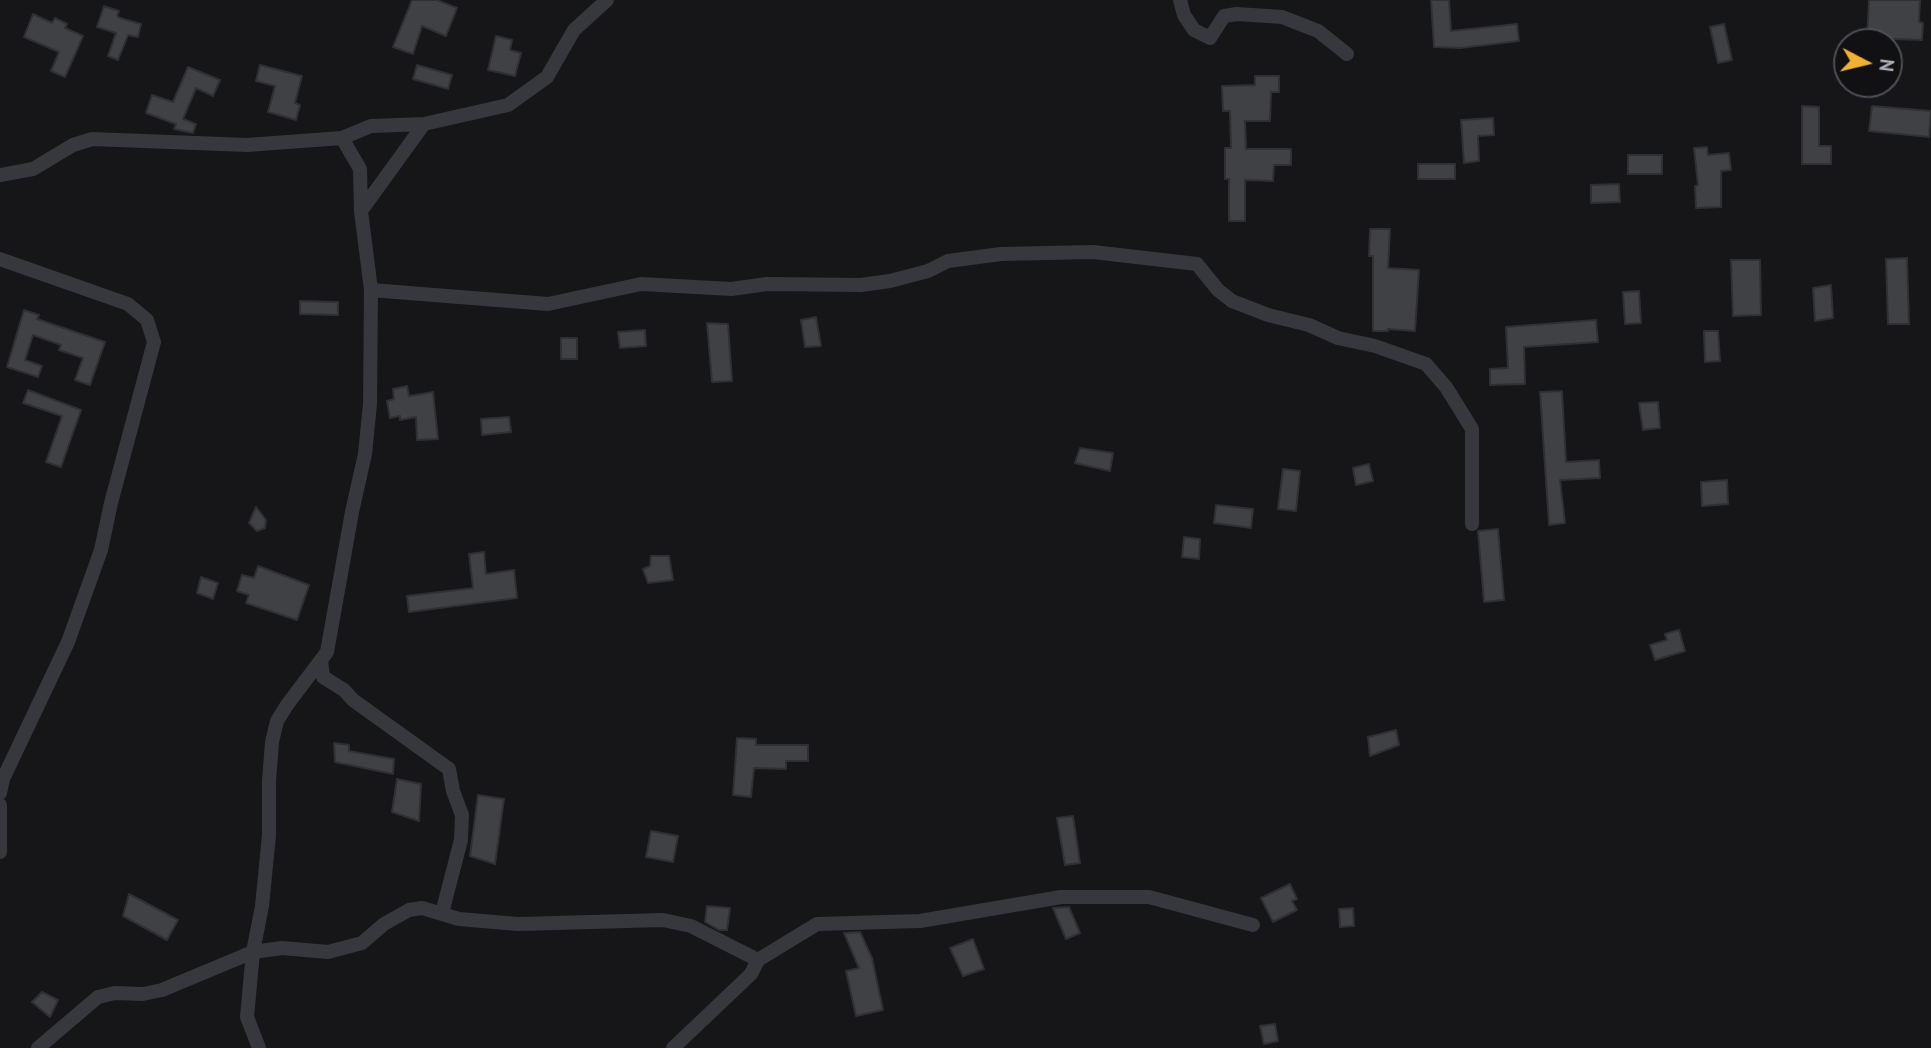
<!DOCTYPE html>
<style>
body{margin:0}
#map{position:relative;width:1931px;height:1048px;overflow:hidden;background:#161618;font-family:"PT Sans",sans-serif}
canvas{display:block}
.north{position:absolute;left:1833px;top:28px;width:70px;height:70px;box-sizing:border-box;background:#111113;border:2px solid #4d4f55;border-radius:50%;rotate:97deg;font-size:19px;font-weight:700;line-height:28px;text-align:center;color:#a8adb8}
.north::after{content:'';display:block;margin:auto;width:24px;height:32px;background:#f2b134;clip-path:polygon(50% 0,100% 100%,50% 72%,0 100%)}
</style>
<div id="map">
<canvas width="1931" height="1048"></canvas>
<div class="north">N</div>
</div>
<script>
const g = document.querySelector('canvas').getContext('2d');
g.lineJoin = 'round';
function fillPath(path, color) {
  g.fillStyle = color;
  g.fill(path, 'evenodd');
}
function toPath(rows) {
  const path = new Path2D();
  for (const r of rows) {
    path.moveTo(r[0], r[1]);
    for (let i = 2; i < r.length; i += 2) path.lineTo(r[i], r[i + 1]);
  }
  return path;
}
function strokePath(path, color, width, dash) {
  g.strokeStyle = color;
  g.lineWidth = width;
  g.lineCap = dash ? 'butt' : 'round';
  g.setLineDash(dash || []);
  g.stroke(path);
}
const building = toPath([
 [412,0,437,0,457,8,446,36,422,26,413,54,393,47,412,0],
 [1431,0,1449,0,1451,31,1517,24,1519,41,1460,48,1434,47,1431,0],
 [1869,0,1920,0,1919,22,1923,23,1922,40,1867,38,1869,0],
 [104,6,119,11,117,16,120,18,141,24,138,37,128,35,118,60,108,56,116,33,97,27,104,6],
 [33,14,52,23,55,18,67,24,65,28,83,36,65,77,51,71,59,52,24,37,33,14],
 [1724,24,1732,60,1718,63,1710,27,1724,24],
 [496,36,512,40,510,50,521,53,515,76,488,70,496,36],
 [260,65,302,76,295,103,300,105,296,120,268,112,275,86,256,81,260,65],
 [417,65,452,75,448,89,413,79,417,65],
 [188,67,220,80,213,96,196,88,183,119,196,124,193,133,174,129,176,124,146,113,152,95,173,102,188,67],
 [1255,76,1279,76,1279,92,1271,92,1270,121,1245,121,1246,149,1291,149,1291,165,1274,165,1273,181,1245,180,1245,221,1229,221,1229,179,1225,179,1225,148,1231,148,1230,111,1223,111,1222,86,1255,85,1255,76],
 [1802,106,1819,107,1819,146,1831,146,1831,164,1802,164,1802,106],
 [1872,106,1931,111,1929,137,1869,131,1872,106],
 [1493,118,1494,135,1478,136,1479,161,1464,163,1461,120,1493,118],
 [1707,147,1708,155,1729,153,1731,170,1721,171,1721,207,1696,208,1695,186,1698,185,1694,148,1707,147],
 [1628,155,1662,155,1662,174,1628,174,1628,155],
 [1418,164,1455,164,1455,179,1418,179,1418,164],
 [1619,184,1620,202,1591,203,1591,185,1619,184],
 [1370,229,1390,229,1388,268,1419,270,1415,331,1388,329,1388,331,1373,331,1373,256,1369,256,1370,229],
 [1907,258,1909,324,1888,324,1886,259,1907,258],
 [1731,260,1760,260,1761,315,1733,316,1731,260],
 [1831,285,1833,318,1815,321,1813,288,1831,285],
 [1639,291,1641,323,1625,324,1623,292,1639,291],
 [300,301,338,302,338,315,300,314,300,301],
 [24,310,39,315,37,319,105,342,90,385,75,380,83,358,59,350,61,345,33,335,25,360,42,366,38,377,7,367,24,310],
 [816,317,821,346,805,347,801,320,816,317],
 [1596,320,1598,342,1524,347,1525,384,1490,385,1490,369,1508,368,1506,327,1596,320],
 [707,323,728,324,732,381,712,382,707,323],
 [645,330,646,346,620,348,618,332,645,330],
 [1704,331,1718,331,1720,361,1705,362,1704,331],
 [561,338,577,338,577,359,561,359,561,338],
 [407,386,409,396,433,392,438,439,417,440,416,417,400,420,400,416,390,418,387,401,394,399,393,389,407,386],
 [28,390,81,410,61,467,46,462,62,416,23,403,28,390],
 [1562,391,1566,462,1599,460,1600,478,1560,480,1565,523,1549,525,1540,392,1562,391],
 [1658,402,1660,428,1643,430,1639,403,1658,402],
 [509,417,511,432,482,435,481,419,509,417],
 [1080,448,1113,453,1110,471,1075,463,1080,448],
 [1369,464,1373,481,1356,485,1353,468,1369,464],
 [1283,469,1300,471,1296,511,1278,509,1283,469],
 [1727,480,1728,504,1702,506,1701,482,1727,480],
 [1216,505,1253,509,1251,528,1214,523,1216,505],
 [256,507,266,520,265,528,257,531,249,523,256,507],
 [1498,529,1504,600,1484,602,1478,531,1498,529],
 [1184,537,1200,539,1199,559,1182,557,1184,537],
 [484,552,486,574,514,570,517,598,409,612,407,596,473,588,469,554,484,552],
 [651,556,669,556,673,580,648,583,643,569,650,566,651,556],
 [258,566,309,585,297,620,246,603,249,595,237,591,242,575,254,578,258,566],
 [201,577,218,583,213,599,197,593,201,577],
 [1679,630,1685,651,1655,660,1650,645,1667,640,1665,634,1679,630],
 [1396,730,1399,745,1370,756,1368,737,1396,730],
 [737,738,756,739,756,745,808,745,808,761,786,761,786,769,754,768,751,797,733,795,737,738],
 [334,743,349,745,349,751,394,759,393,774,335,762,334,743],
 [397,779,421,784,419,821,392,812,397,779],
 [478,795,504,799,495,864,470,856,478,795],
 [1073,816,1080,863,1065,865,1057,818,1073,816],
 [651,831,678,836,673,862,646,857,651,831],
 [1290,884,1297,899,1292,901,1297,910,1273,922,1261,898,1290,884],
 [129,894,178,920,167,940,123,916,129,894],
 [707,906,730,908,727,930,719,930,705,922,707,906],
 [1069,907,1080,933,1066,939,1053,908,1069,907],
 [1353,908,1354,926,1340,927,1339,909,1353,908],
 [860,932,872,958,883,1010,856,1016,846,971,859,968,844,933,860,932],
 [973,939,984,969,963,976,950,948,973,939],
 [42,992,58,1000,50,1017,32,1002,42,992],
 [1275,1024,1278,1041,1264,1044,1260,1026,1275,1024]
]);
const minor = toPath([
 [1180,0,1184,15,1194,30,1210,38,1224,16,1237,14,1282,17,1318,31,1347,54],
 [0,175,33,169,73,145,92,139,247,145,342,138,371,126,424,124,508,105,547,77,574,30,607,0],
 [361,211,424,124],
 [0,259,128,304,147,320,154,342,111,503,101,550,68,642,3,779,0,793],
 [371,290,548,304,641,284,731,289,767,284,861,285,890,281,928,271,948,261,1001,254,1093,252,1197,264,1218,290,1232,301,1268,315,1309,325,1338,338,1375,346,1426,364,1446,387,1472,429,1472,524],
 [321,660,323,677,344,690,353,700,449,769,453,791,462,815,461,840,442,913],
 [0,805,0,852],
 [38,1048,98,997,115,993,143,994,162,990,253,952,282,948,328,952,362,943,384,924,409,910,422,908,459,919,518,924,663,920,691,926,758,960],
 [259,1048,247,1017,253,952,262,906,269,835,269,781,272,742,277,721,287,705,327,652,352,512,365,454,370,404,371,290,361,211,360,169,342,138],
 [673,1048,751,974,758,960,817,924,920,921,1061,897,1149,897,1253,925]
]);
fillPath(building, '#404145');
strokePath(building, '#303034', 2);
strokePath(minor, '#37383d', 14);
</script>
